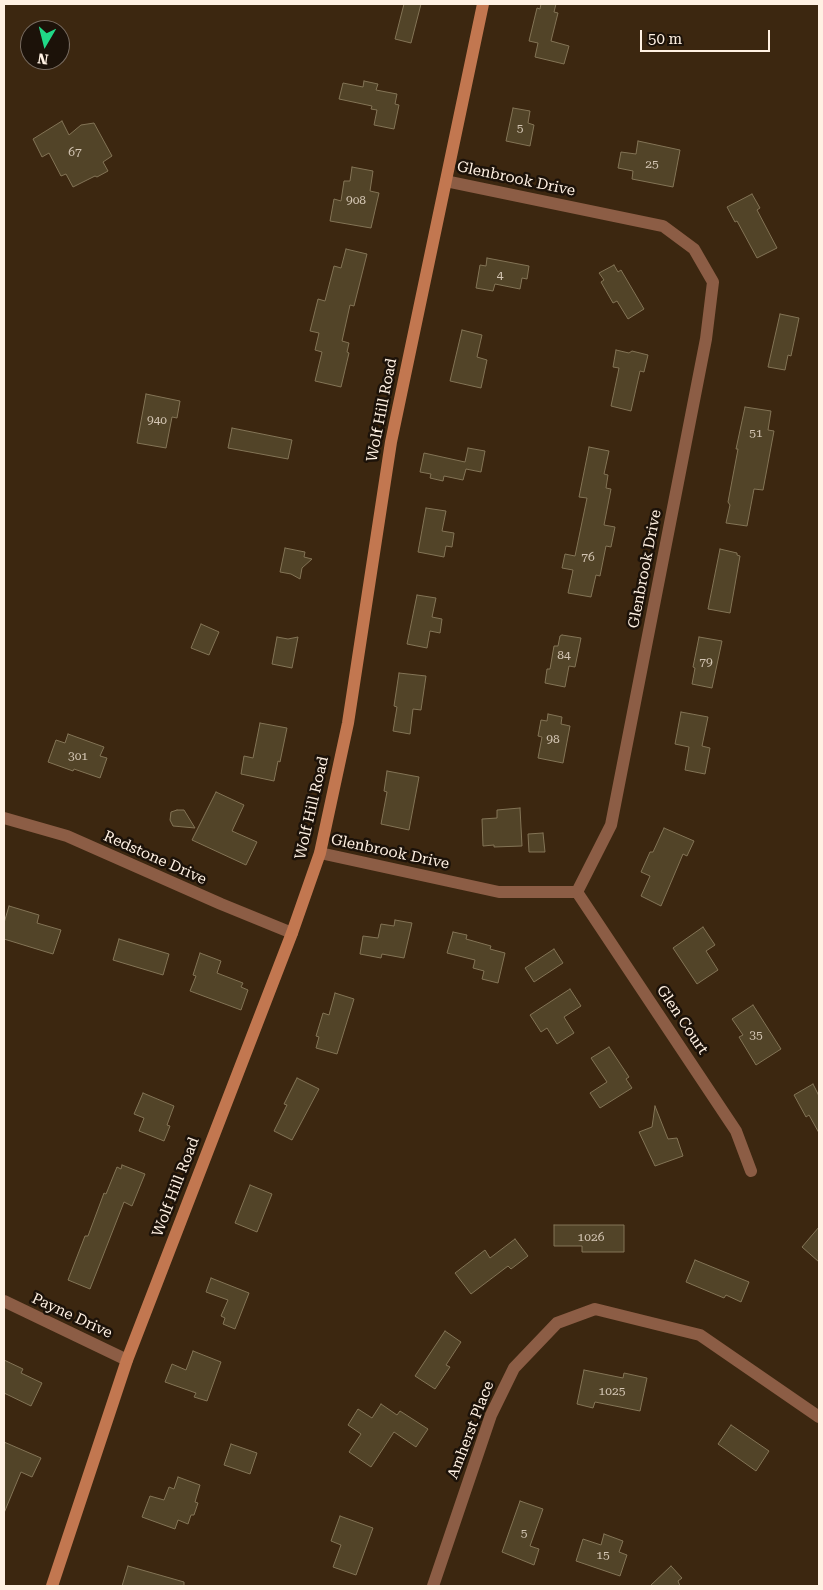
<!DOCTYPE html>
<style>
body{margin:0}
#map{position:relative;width:823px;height:1590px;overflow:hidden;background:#3c2710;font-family:"Roboto Serif",serif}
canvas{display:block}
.frame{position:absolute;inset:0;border:5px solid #fff1e3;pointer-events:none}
.north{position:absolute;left:20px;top:20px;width:50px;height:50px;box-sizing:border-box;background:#1c1209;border:1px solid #776b60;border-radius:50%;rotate:188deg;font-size:14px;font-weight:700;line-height:20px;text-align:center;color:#fff1e3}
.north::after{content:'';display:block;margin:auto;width:18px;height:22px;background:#20d887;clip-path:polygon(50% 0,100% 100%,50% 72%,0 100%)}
.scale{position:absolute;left:640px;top:30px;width:130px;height:22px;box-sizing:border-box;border:2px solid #fff1e3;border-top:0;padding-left:6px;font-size:15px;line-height:18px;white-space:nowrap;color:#fff1e3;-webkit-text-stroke:4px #1c1209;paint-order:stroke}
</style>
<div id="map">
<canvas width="823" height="1590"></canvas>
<div class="frame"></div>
<div class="north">N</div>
<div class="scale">50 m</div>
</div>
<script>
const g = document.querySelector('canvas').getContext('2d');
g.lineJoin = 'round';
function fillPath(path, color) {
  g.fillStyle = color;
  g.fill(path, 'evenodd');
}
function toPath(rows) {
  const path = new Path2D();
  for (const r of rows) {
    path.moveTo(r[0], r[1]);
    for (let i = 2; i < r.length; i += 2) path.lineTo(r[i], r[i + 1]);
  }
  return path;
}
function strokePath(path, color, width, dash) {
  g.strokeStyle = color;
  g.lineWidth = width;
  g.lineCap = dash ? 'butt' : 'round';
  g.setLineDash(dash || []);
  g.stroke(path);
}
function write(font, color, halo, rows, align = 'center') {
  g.font = font + ' "Roboto Serif",serif';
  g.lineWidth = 5;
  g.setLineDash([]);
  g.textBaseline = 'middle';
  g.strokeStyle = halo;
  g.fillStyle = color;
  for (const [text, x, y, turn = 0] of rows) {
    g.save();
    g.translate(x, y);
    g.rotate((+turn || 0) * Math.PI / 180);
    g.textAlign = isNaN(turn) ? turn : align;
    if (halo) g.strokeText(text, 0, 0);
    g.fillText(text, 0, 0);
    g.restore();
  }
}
const building = toPath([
 [404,4,421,4,411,43,395,39,404,4],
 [541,4,556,4,554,12,558,13,551,41,569,46,564,64,535,57,538,43,529,41,537,8,540,9,541,4],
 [364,81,378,84,376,90,397,94,395,104,399,105,394,129,374,125,377,110,371,109,372,106,339,99,343,83,363,87,364,81],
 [513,108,530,111,528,123,534,125,530,146,506,141,513,108],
 [62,121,69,135,81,125,94,123,112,156,103,162,108,171,97,177,95,176,73,187,66,174,61,176,49,153,42,157,33,139,62,121],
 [638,141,680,150,673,187,632,179,633,171,618,168,621,152,636,154,638,141],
 [352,167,373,171,370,191,379,193,371,228,330,221,334,199,341,201,344,181,350,181,352,167],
 [752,194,760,208,757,210,777,248,757,258,737,221,735,222,727,207,752,194],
 [346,249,367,254,354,306,350,305,342,341,349,343,347,352,349,353,341,387,315,381,322,352,315,350,319,333,310,331,318,299,325,301,334,266,341,268,346,249],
 [487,258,529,266,527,279,522,278,520,289,495,284,493,291,476,288,480,265,486,266,487,258],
 [614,265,618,272,621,270,644,309,628,319,617,301,613,303,601,282,604,280,599,273,614,265],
 [780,314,799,318,791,356,788,355,785,370,768,367,780,314],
 [462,330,482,335,477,357,487,360,481,388,450,381,462,330],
 [616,350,629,353,632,351,648,355,644,372,640,371,631,411,611,406,619,368,613,367,616,350],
 [146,394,180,401,177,418,172,417,166,448,137,443,146,394],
 [745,407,771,411,768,430,774,431,763,490,754,489,747,526,726,523,730,505,728,502,738,449,736,449,745,407],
 [232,428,292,440,288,459,228,448,232,428],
 [589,447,609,451,604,474,608,475,606,488,611,489,604,525,615,527,611,547,606,546,600,576,596,575,591,597,568,593,573,570,562,568,565,554,575,556,587,498,579,497,589,447],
 [468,448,485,451,481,472,466,469,463,480,444,476,443,481,430,478,431,474,420,472,424,453,465,462,468,448],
 [426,508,446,511,442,531,454,533,452,547,446,546,444,557,418,552,426,508],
 [285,548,305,552,304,557,312,559,302,568,300,579,291,574,280,572,285,548],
 [720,549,737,553,737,555,740,556,730,613,708,609,720,549],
 [417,595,436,598,432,617,442,619,440,633,430,631,427,648,407,644,417,595],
 [201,624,219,632,209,655,191,648,201,624],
 [562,635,581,638,575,667,569,666,565,687,545,683,547,669,550,669,554,646,558,646,560,636,562,635],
 [277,637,288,639,298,637,292,668,272,664,277,637],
 [699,637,722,641,712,688,692,684,695,668,693,667,699,637],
 [399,673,426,676,421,710,413,709,410,734,393,731,397,707,394,706,399,673],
 [681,712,708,717,702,746,710,748,705,774,685,770,689,747,675,744,681,712],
 [548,714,562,717,561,724,570,726,563,763,538,758,542,737,538,736,541,720,547,721,548,714],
 [260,723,287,728,280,762,278,761,274,781,241,774,244,756,253,758,260,723],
 [68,734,104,747,100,756,107,758,100,778,74,769,73,771,48,762,56,740,65,743,68,734],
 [387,771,419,777,409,830,381,824,387,792,384,791,387,771],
 [216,792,244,805,232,831,257,842,246,865,192,840,216,792],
 [520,808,522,846,494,847,494,845,483,846,482,819,497,818,497,810,520,808],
 [177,810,184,810,195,828,173,826,170,820,171,812,177,810],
 [664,828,694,841,687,856,683,854,661,906,641,896,650,876,641,872,650,852,653,852,664,828],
 [543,833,545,852,529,852,528,834,543,833],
 [9,906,39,915,37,923,61,930,53,954,4,939,4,923,9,906],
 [395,920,412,923,404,958,382,954,381,958,360,954,363,936,378,938,381,924,394,926,395,920],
 [703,927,715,945,706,951,718,970,697,984,673,948,703,927],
 [453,932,467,935,466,939,491,946,490,949,505,953,498,983,482,979,484,971,473,968,475,960,447,953,453,932],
 [119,939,169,954,163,975,113,960,119,939],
 [554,949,563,963,534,982,525,968,554,949],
 [200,953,221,961,217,973,243,983,241,987,248,990,241,1010,190,991,196,976,193,975,200,953],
 [570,989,581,1006,564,1017,574,1033,557,1044,547,1028,541,1032,530,1015,570,989],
 [335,993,354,999,337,1054,316,1048,319,1037,316,1036,323,1013,329,1015,335,993],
 [753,1005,781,1049,756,1065,739,1037,743,1035,732,1019,753,1005],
 [609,1047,629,1077,626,1079,632,1088,600,1108,590,1093,607,1082,591,1058,609,1047],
 [297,1078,319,1089,292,1140,274,1131,287,1105,284,1104,297,1078],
 [813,1084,819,1096,819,1133,809,1115,806,1117,794,1095,813,1084],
 [143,1093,174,1106,167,1125,170,1126,164,1141,139,1131,144,1118,134,1114,143,1093],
 [655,1106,668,1139,677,1138,683,1156,655,1166,639,1132,652,1127,655,1106],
 [122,1165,145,1174,132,1206,124,1202,90,1289,68,1280,85,1236,88,1236,104,1193,106,1194,117,1167,121,1169,122,1165],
 [250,1185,272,1194,257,1232,235,1223,250,1185],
 [554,1225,624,1225,624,1252,582,1252,582,1246,554,1246,554,1225],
 [819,1227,819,1262,802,1247,819,1227],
 [515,1239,528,1256,511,1269,508,1266,471,1294,455,1273,485,1250,490,1258,515,1239],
 [695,1260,749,1282,741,1302,726,1295,724,1298,686,1282,695,1260],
 [211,1278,249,1293,235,1329,223,1324,225,1318,221,1316,228,1300,206,1292,211,1278],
 [445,1331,461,1342,446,1365,450,1367,435,1389,415,1376,445,1331],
 [193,1351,221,1362,207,1401,194,1397,196,1393,165,1382,172,1364,186,1370,193,1351],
 [4,1360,23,1369,21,1373,42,1383,31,1406,4,1393,4,1360],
 [584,1370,623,1378,624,1373,647,1378,640,1411,595,1402,593,1408,577,1404,584,1370],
 [381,1404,397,1415,400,1411,428,1429,416,1447,394,1432,371,1467,349,1452,361,1434,348,1425,358,1409,372,1418,381,1404],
 [731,1425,769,1451,756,1471,718,1444,731,1425],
 [4,1442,41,1458,32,1477,21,1472,4,1513,4,1442],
 [231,1444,257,1453,250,1474,224,1465,231,1444],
 [178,1477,200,1485,195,1502,198,1503,194,1515,191,1515,188,1524,178,1520,175,1529,142,1517,150,1496,164,1500,169,1487,174,1489,178,1477],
 [520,1501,543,1509,530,1546,539,1549,534,1565,502,1552,520,1501],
 [340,1516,373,1528,356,1575,333,1567,341,1545,331,1541,340,1516],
 [604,1534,623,1541,619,1552,627,1555,620,1576,576,1561,583,1539,601,1545,604,1534],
 [128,1566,184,1582,184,1586,122,1586,128,1566],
 [671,1566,682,1578,678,1581,680,1586,650,1586,671,1566]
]);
const street = toPath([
 [446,181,663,226,694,249,713,282,706,339,611,825,577,892],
 [4,818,67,836,221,904,292,933],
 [320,853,499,892,577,892],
 [577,892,736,1131,751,1171],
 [4,1301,127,1360],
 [433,1586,491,1415,514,1368,557,1323,595,1309,700,1335,819,1417]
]);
const secondary = toPath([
 [52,1586,127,1360,292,933,320,853,348,723,391,442,483,4]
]);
const numberNames = [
 ["5",520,128],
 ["67",75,152],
 ["25",652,164],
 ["908",356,200],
 ["4",500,275],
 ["940",157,420],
 ["51",756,433],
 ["76",588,557],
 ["84",564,655],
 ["79",706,662],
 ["98",553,739],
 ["301",78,756],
 ["35",756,1035],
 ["1026",591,1237],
 ["1025",612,1391],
 ["5",524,1533],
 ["15",603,1555]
];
const streetNames = [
 ["Glenbrook Drive",516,179,12],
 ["Wolf Hill Road",382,410,-79],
 ["Glenbrook Drive",645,569,-79],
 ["Wolf Hill Road",312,808,-77],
 ["Glenbrook Drive",390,852,12],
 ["Redstone Drive",155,858,24],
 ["Glen Court",682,1020,56],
 ["Wolf Hill Road",176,1187,-69],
 ["Payne Drive",72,1316,25],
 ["Amherst Place",471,1430,-69]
];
fillPath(building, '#524428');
strokePath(building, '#837456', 1);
strokePath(street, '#8c5d45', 12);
strokePath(secondary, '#c27750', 12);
write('12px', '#d4c6b4', null, numberNames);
write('15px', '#fff1e3', '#1c1209', streetNames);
</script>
